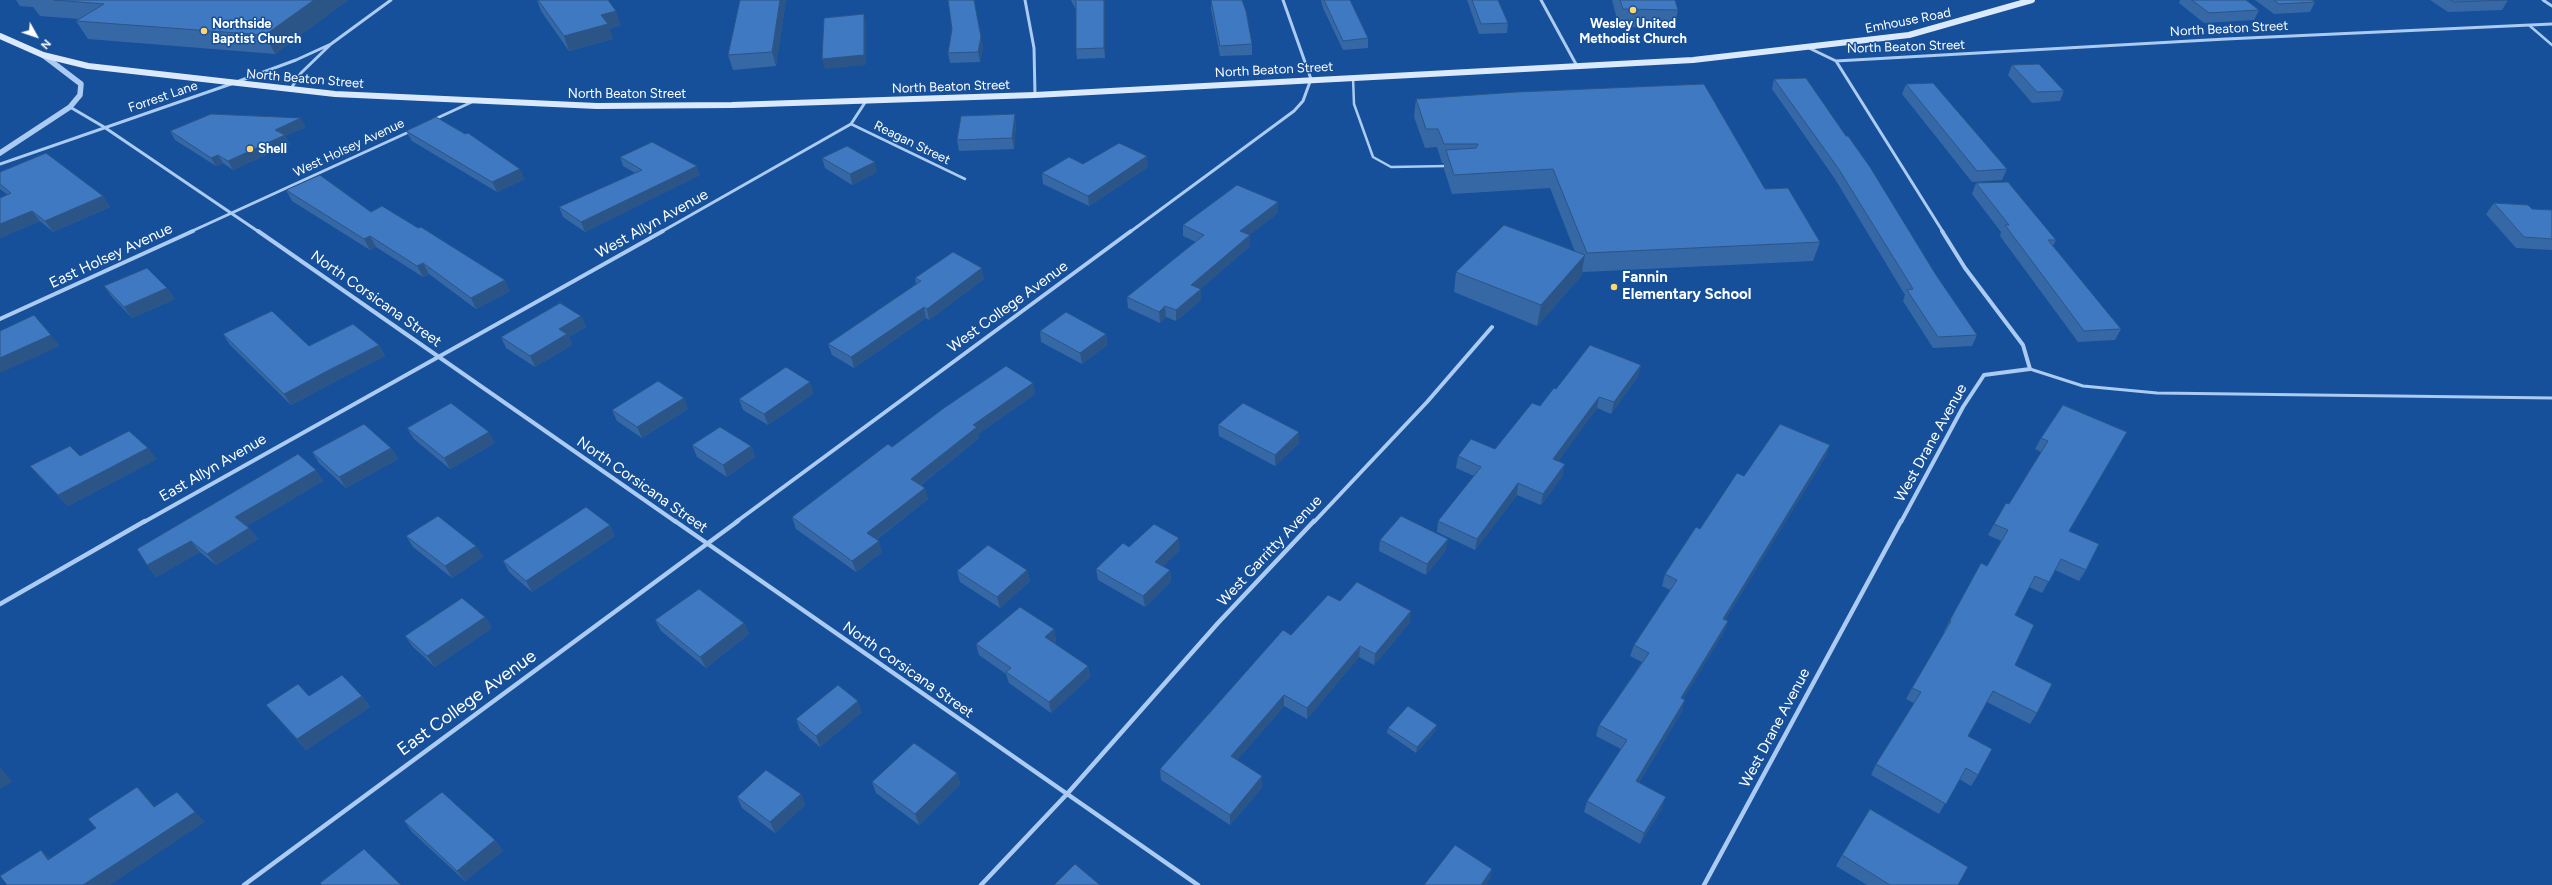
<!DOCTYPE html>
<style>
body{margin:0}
#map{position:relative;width:2552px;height:885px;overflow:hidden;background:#16509a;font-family:Figtree,sans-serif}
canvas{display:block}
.north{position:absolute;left:16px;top:16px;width:40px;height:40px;-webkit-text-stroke:3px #16509a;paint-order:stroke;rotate:130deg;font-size:11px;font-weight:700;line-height:16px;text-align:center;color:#fff}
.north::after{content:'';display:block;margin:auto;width:14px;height:18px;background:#fff;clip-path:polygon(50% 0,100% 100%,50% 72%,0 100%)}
</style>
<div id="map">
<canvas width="2552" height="885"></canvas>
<div class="north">N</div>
</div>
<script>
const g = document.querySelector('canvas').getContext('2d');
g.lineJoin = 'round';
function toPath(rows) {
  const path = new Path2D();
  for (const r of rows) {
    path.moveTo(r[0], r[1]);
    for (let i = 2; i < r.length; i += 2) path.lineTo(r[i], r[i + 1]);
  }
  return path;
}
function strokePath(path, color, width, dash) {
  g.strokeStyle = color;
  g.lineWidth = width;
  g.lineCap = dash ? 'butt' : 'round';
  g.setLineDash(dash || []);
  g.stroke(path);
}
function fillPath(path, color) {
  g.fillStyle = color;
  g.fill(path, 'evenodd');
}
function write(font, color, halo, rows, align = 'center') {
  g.font = font + ' Figtree,sans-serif';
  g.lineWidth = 3;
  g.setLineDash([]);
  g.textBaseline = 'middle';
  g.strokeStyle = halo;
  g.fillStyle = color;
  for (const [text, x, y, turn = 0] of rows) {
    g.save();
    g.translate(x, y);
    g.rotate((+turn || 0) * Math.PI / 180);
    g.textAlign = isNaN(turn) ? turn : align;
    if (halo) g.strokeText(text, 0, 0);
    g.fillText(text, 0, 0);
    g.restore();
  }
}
const serviceFar1 = toPath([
 [2530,26,2552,45],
 [1353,77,1354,104,1373,157,1391,167,1447,166],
 [851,124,965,179]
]);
const service = toPath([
 [2030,369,2083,386,2157,393,2552,398]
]);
const minorFar2 = toPath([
 [1025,0,1034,48,1035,95],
 [1541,0,1577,66],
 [2543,0,2552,6],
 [1809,48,1836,61,2226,39,2552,24],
 [1836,61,1943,232],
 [290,90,301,73,331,44,391,0],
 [70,107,104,127,259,232],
 [433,120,474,101],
 [0,164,231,84,296,60,331,44],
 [190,232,411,131],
 [661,232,851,124,866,101],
 [1130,232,1294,111,1303,101,1311,79,1283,0]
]);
const minorFar1 = toPath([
 [258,231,676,522],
 [0,319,193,231],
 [144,522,663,231],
 [736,522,1131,231],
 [1314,522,1427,402,1492,327],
 [1901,522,1963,407,1984,375,2030,369,2023,345,1965,268,1942,231]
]);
const minor = toPath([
 [675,521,1198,885],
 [0,604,145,521],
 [244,885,738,521],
 [981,885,1067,794,1218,623,1314,521],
 [1704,885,1901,521]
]);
const tertiary = toPath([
 [0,153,70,107,80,95,81,84,43,55]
]);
const secondary = toPath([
 [0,36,43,55,88,66,335,94,597,106,732,105,1035,95,1693,60,1909,35,2032,0]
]);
const wall = toPath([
 [16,0,348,0,275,54,88,39,76,21,79,19,40,16,33,7,20,6],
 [537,0,608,0,621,25,609,29,613,39,569,51,541,11],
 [740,0,786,0,776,66,733,70,728,55],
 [1071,0,1104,0,1105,9,1105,58,1077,59,1076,49,1076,10],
 [1211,0,1252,44,1252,55,1220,56,1211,9],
 [1321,0,1350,0,1368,38,1368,48,1343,50,1323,8],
 [1467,0,1498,0,1508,23,1507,33,1479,34],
 [1612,0,1675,0,1678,10,1674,28,1619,27],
 [2180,0,2246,0,2259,10,2254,20,2204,23,2179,3],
 [2255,0,2312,0,2315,2,2310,12,2274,14],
 [2430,0,2508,0,2502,10,2448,12],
 [983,47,980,62,950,63,948,53],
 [2012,65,2064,91,2060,101,2032,103,2008,75],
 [1774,79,1936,275,1977,335,1972,346,1933,348,1903,301,1905,295,1835,179,1772,89],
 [1906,84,2007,169,2002,180,1972,182,1902,94],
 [1416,99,1765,189,1820,242,1813,261,1583,272,1582,271,1581,276,1537,326,1454,292,1456,272,1575,252,1550,188,1452,194,1444,169,1444,163,1442,163,1437,147,1425,148,1414,117],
 [1016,124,1014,149,959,151,957,140],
 [306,127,285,136,290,144,233,170,223,163,216,166,175,140,170,131],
 [406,131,525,179,497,192,412,141],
 [620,157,700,175,585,232,563,217,559,207,635,173,623,166],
 [822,158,877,172,852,185,825,168],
 [1083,164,1148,167,1089,206,1043,184,1042,173],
 [0,172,103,196,110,207,53,232,40,221,0,238,0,198,8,195,0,189],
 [1976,183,2056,240,2053,246,2121,329,2115,340,2078,342,2000,236,2001,232,1972,194],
 [286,190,371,212,510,291,476,309,429,274,423,277,376,247,370,250,292,201],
 [2494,203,2532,209,2552,210,2552,250,2516,248,2486,214],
 [1278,213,1249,235,1250,235,1250,246,1200,289,1201,289,1201,300,1176,321,1166,317,1160,323,1128,308,1127,297,1196,242,1183,236,1183,225],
 [915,278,984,279,929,320,926,318,854,368,832,355,828,344,916,284],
 [104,286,167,288,175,299,132,318,112,297],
 [581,316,586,327,569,337,572,345,535,367,506,348,501,337],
 [1040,331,1106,334,1107,345,1082,364,1041,342],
 [223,334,309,346,379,345,385,356,338,380,291,405,230,345],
 [1641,365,1638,376,1611,414,1597,408,1558,461,1563,475,1541,505,1517,495,1475,550,1437,532,1438,521,1474,476,1456,468,1458,456,1495,449,1540,406,1556,389],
 [1033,383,1035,394,978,434,979,438,921,485,928,499,876,540,882,552,856,572,796,529,792,517,892,447],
 [814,393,768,425,743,410,739,399],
 [2063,405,2069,531,2086,570,2079,581,2055,570,2042,593,2029,587,2015,615,2015,665,2037,713,2030,724,1987,702,1968,736,1978,775,1971,786,1959,779,1939,814,1871,775,1876,764,1914,703,1906,699,1912,688,1945,632,1944,631,1981,563,1987,566,2001,541,1988,535,1994,524,2009,504,2041,452,2035,449,2041,438],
 [688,409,642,438,617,421,612,410],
 [1218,425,1299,432,1299,443,1275,466,1219,436],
 [407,428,495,443,450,469,414,439],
 [692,445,751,446,755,457,727,477,697,457],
 [1830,445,1826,456,1725,620,1728,621,1724,632,1683,699,1682,711,1639,782,1662,808,1640,844,1584,812,1587,801,1621,749,1596,736,1599,725,1642,662,1630,656,1634,645,1670,590,1662,586,1665,574,1744,476],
 [391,448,398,459,346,488,319,463,312,452],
 [80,456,157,459,68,506,40,477,30,466],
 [316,470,323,481,247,526,249,528,258,539,216,565,200,552,156,577,147,565],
 [406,536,476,546,483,557,452,578,413,547],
 [615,536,532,592,509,572,503,561],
 [1380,540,1446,550,1426,575,1379,551],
 [1129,547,1180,550,1163,566,1170,570,1171,581,1145,607,1098,580,1096,569],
 [1027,570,1030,581,1000,608,960,582,957,571],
 [485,617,492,628,435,667,413,647,405,636],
 [655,620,744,623,749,634,706,668,661,631],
 [1410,622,1374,665,1359,657,1307,719,1284,706,1237,760,1262,776,1262,787,1230,825,1161,780,1160,769,1291,635],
 [1054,629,1056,641,1054,643,1088,666,1090,677,1051,713,1009,683,1006,674,979,655,976,644],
 [309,696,362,696,370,707,306,750,266,705],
 [862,712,820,747,800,730,796,719],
 [1388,728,1436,730,1416,753,1387,733],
 [957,773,960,784,919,825,876,793,872,782],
 [801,794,805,805,775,833,742,808,737,797],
 [404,821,495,840,503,851,465,881,412,832],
 [1842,855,1958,885,1867,885,1836,866]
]);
const shadedWall = toPath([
 [314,0,348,0,275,54,265,35],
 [780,0,786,0,776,66,772,52],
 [1104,0,1105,9,1105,58,1104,48],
 [616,11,621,25,609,29,613,39,569,51,564,36,601,15],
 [864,14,866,24,866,65,825,69,822,59],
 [981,37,983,47,980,62,978,52],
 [1015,114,1016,124,1014,149,1012,138],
 [301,118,306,127,285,136,290,144,233,170,228,161,275,130],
 [218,155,223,163,216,166,211,158],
 [1147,156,1148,167,1089,206,1088,196],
 [875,162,877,172,852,185,850,174],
 [697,166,700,175,585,232,581,222],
 [520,169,525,179,497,192,492,182],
 [103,196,110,207,53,232,45,221],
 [1278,202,1278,213,1240,242,1240,231],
 [32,211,40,221,0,238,0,224],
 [1250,235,1250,246,1192,296,1191,285],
 [370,236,376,247,370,250,364,239],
 [1585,255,1581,276,1537,326,1541,305],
 [423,263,429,274,423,277,417,266],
 [982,268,984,279,929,320,927,309],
 [505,280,510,291,476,309,471,298],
 [167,288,175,299,132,318,124,307],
 [1201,289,1201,300,1176,321,1176,310],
 [1165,306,1166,317,1160,323,1159,312],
 [924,307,926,318,854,368,851,357],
 [581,316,586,327,569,337,572,345,535,367,530,356,559,329],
 [1106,334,1107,345,1082,364,1080,353],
 [51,335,60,346,0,373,0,358],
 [379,345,385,356,338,380,291,405,284,394,331,369],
 [1641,365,1638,376,1611,414,1614,402],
 [810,382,814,393,768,425,764,414],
 [1033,383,1035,394,978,434,979,438,914,490,911,479,973,425],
 [1599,397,1597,408,1551,471,1553,459],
 [684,398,688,409,642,438,637,427],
 [489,432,495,443,450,469,444,458],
 [1299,432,1299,443,1275,466,1275,455],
 [1830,445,1826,456,1719,630,1723,619],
 [751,446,755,457,727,477,723,465],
 [148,448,157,459,68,506,58,495],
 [391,448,398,459,346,488,339,477],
 [1565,464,1563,475,1541,505,1543,494],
 [316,470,323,481,244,528,235,517],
 [1518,483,1517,495,1475,550,1477,539],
 [925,488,928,499,870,544,867,533],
 [610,525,615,536,532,592,526,581],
 [249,528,258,539,216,565,207,554],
 [1179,538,1180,550,1156,573,1155,562],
 [1448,539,1446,550,1426,575,1427,564],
 [191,541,200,552,156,577,147,565],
 [879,541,882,552,856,572,852,561],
 [476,546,483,557,452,578,445,566],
 [1027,570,1030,581,1000,608,997,597],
 [1170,570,1171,581,1145,607,1143,596],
 [1411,611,1410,622,1374,665,1375,654],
 [485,617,492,628,435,667,427,656],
 [1728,621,1724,632,1677,709,1681,698],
 [744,623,749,634,706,668,700,657],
 [1054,629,1056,641,1047,648,1045,637],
 [1360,646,1359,657,1307,719,1307,708],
 [1088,666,1090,677,1051,713,1049,702],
 [1284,695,1284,706,1231,767,1231,756],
 [362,696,370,707,306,750,297,739],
 [1685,700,1682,711,1633,791,1636,781],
 [858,701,862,712,820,747,816,736],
 [1437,725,1436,730,1416,753,1417,747],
 [0,767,12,782,0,789],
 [957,773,960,784,919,825,915,814],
 [1262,776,1262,787,1230,825,1230,815],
 [137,787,148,798,165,818,154,807],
 [177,792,205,822,110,885,83,885],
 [801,794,805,805,775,833,770,822],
 [1666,797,1662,808,1640,844,1644,833],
 [495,840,503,851,465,881,457,871],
 [41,850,53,860,48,860],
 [1492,869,1490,879,1486,885,1481,885]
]);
const building = toPath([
 [54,0,314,0,265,35,76,21,104,4,54,0],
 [538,0,608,0,616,11,601,15,608,24,564,36,538,0],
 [740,0,780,0,772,52,728,55,740,0],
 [948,0,974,0,981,37,978,52,948,53,952,29,948,0],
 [1075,0,1104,0,1104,48,1076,49,1076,2,1075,0],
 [1211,0,1242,0,1246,11,1252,44,1220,46,1211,0],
 [1324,0,1350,0,1368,38,1343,41,1324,0],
 [1472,0,1498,0,1508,23,1481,24,1472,0],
 [1620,0,1675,0,1678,10,1623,9,1620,0],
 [2192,0,2246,0,2259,10,2209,13,2192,0],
 [2274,0,2312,0,2315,2,2279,4,2274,0],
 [2450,0,2508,0,2454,2,2450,0],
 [864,14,864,55,822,59,824,18,864,14],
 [2039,64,2064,91,2037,92,2012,65,2039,64],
 [1806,78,1846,136,1848,136,1870,167,1936,275,1977,335,1938,337,1907,290,1913,289,1838,168,1774,79,1806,78],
 [1933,83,2007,169,1977,171,1906,84,1933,83],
 [1704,84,1765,189,1788,188,1820,242,1587,253,1553,169,1454,175,1446,150,1476,148,1478,144,1444,144,1438,129,1426,129,1416,99,1517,92,1704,84],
 [211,114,301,118,275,130,285,135,228,161,218,155,211,158,170,131,211,114],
 [1015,114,1012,138,957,140,961,116,1015,114],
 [436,117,465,134,468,133,520,169,492,182,406,131,436,117],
 [652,142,697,166,581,222,559,207,642,170,620,157,652,142],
 [1119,143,1147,156,1088,196,1042,173,1069,157,1083,164,1119,143],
 [847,146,875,162,850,174,822,158,847,146],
 [46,153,103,196,45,221,32,211,0,224,0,198,11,193,0,184,0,172,46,153],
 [320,175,371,212,382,206,418,228,421,227,505,280,471,298,423,263,417,266,370,236,364,239,286,190,320,175],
 [2008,182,2056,240,2048,240,2121,329,2084,331,2005,225,2009,225,1976,183,2008,182],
 [1237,185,1278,202,1240,231,1250,235,1191,285,1201,289,1176,310,1165,306,1159,312,1127,297,1204,235,1183,225,1237,185],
 [2494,203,2528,205,2532,209,2552,210,2552,239,2524,237,2494,203],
 [1504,225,1585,255,1541,305,1456,272,1504,225],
 [953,252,982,268,927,309,924,307,851,357,828,344,921,281,915,278,953,252],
 [147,268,167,288,124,307,104,286,147,268],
 [560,303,581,316,559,329,567,334,530,356,501,337,560,303],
 [272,311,309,346,353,324,379,345,331,369,284,394,223,334,272,311],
 [1066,312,1106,334,1080,353,1040,331,1066,312],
 [34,315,51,335,0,358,0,331,34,315],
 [1590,345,1641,365,1614,402,1599,397,1553,459,1565,464,1543,494,1518,483,1477,539,1438,521,1481,467,1458,456,1471,439,1495,449,1532,403,1540,406,1554,388,1556,389,1590,345],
 [1006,366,1033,383,973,425,977,427,911,479,925,488,867,533,879,541,852,561,792,517,888,444,892,447,944,408,1006,366],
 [786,367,810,382,764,414,739,399,786,367],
 [658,381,684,398,637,427,612,410,658,381],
 [451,403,489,432,444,458,407,428,451,403],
 [1243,403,1299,432,1275,455,1218,425,1243,403],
 [2063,405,2127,432,2069,531,2099,544,2086,570,2061,559,2049,582,2035,576,2015,615,2034,625,2015,665,2052,684,2037,713,1993,691,1968,736,1992,749,1978,775,1966,768,1946,804,1876,764,1921,692,1912,688,1951,621,1950,620,1981,563,1987,566,2008,530,1994,524,2006,503,2009,504,2048,441,2041,438,2063,405],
 [364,424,391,448,339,477,312,452,364,424],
 [1780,424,1830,445,1723,619,1728,621,1681,698,1685,700,1636,781,1666,797,1644,833,1587,801,1627,740,1599,725,1649,653,1634,645,1677,580,1665,574,1696,527,1700,529,1737,473,1744,476,1780,424],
 [720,427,751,446,723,465,692,445,720,427],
 [129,431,148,448,58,495,30,466,70,446,80,456,129,431],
 [298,454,316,470,235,517,249,528,207,554,191,541,147,565,137,549,298,454],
 [586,507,610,525,526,581,503,561,586,507],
 [438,516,476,546,445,566,406,536,438,516],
 [1401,516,1448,539,1427,564,1380,540,1401,516],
 [1154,524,1179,538,1155,562,1170,570,1143,596,1096,569,1123,543,1129,547,1154,524],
 [988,545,1027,570,997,597,957,571,988,545],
 [1357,582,1411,611,1375,654,1360,646,1307,708,1284,695,1231,756,1262,776,1230,815,1160,769,1283,630,1291,635,1328,595,1340,601,1357,582],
 [699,589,744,623,700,657,655,620,699,589],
 [462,598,485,617,427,656,405,636,462,598],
 [1020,607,1054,629,1045,637,1088,666,1049,702,1006,672,1011,668,976,644,1020,607],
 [342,675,362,696,297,739,266,705,298,684,309,696,342,675],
 [838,685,858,701,816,736,796,719,838,685],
 [1408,706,1437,725,1417,747,1388,728,1408,706],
 [914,743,957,773,915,814,872,782,914,743],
 [766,770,801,794,770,822,737,797,766,770],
 [137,787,154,807,177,792,195,812,83,885,7,885,0,876,41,850,48,860,96,828,88,819,137,787],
 [442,792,495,840,457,871,404,821,442,792],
 [1870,809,1968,867,1958,885,1890,885,1842,855,1870,809],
 [1455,845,1492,869,1481,885,1424,885,1455,845],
 [364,849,401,885,322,885,320,883,364,849],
 [1075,864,1100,885,1054,885,1075,864]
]);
const markers = [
 [1633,10,4,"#ffd56c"],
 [204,31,4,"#ffd56c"],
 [250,149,4,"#ffd56c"],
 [1614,287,4,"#ffd56c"]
];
const farStreetnames = [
 ["Emhouse Road",1908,21,-11],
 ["North Beaton Street",2229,29,-3],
 ["North Beaton Street",1906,47,-2],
 ["North Beaton Street",1274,70,-3],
 ["North Beaton Street",305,79,5],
 ["North Beaton Street",951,87,-2],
 ["North Beaton Street",627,94],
 ["Forrest Lane",163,97,-19],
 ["Reagan Street",912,143,26],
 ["West Holsey Avenue",349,148,-25]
];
const farPoinames = [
 ["Northside",212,24],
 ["Baptist Church",212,39],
 ["Wesley United",1633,24,"center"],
 ["Methodist Church",1633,39,"center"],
 ["Shell",258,149]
];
const streetNames = [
 ["West Allyn Avenue",652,224,-29],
 ["East Holsey Avenue",111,256,-25],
 ["North Corsicana Street",376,299,35],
 ["West College Avenue",1008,307,-36],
 ["West Drane Avenue",1931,443,-61],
 ["East Allyn Avenue",213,468,-30],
 ["North Corsicana Street",642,485,35],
 ["West Garritty Avenue",1270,551,-47],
 ["North Corsicana Street",908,670,35],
 ["West Drane Avenue",1775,728,-62]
];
const poiNames = [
 ["Fannin",1622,278],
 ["Elementary School",1622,295]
];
const nearStreetnames = [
 ["East College Avenue",467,703,-36]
];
strokePath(serviceFar1, '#abcbf2', 2.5);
strokePath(service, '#abcbf2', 3);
strokePath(minorFar2, '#abcbf2', 3);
strokePath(minorFar1, '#abcbf2', 4);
strokePath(minor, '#abcbf2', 4.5);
strokePath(tertiary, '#abcbf2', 5.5);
strokePath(secondary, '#dae9fc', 6);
fillPath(wall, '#3668a6');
fillPath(shadedWall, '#2c5587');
fillPath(building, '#3f79c1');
strokePath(building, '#2c5587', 1);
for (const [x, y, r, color] of markers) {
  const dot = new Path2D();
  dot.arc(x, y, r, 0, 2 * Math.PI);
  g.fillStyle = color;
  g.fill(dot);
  strokePath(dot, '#16509a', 1.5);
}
write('13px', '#fff', '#16509a', farStreetnames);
write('bold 13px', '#fff', '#16509a', farPoinames, 'left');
write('15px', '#fff', '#16509a', streetNames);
write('bold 15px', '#fff', '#16509a', poiNames, 'left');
write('18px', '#fff', '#16509a', nearStreetnames);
</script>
